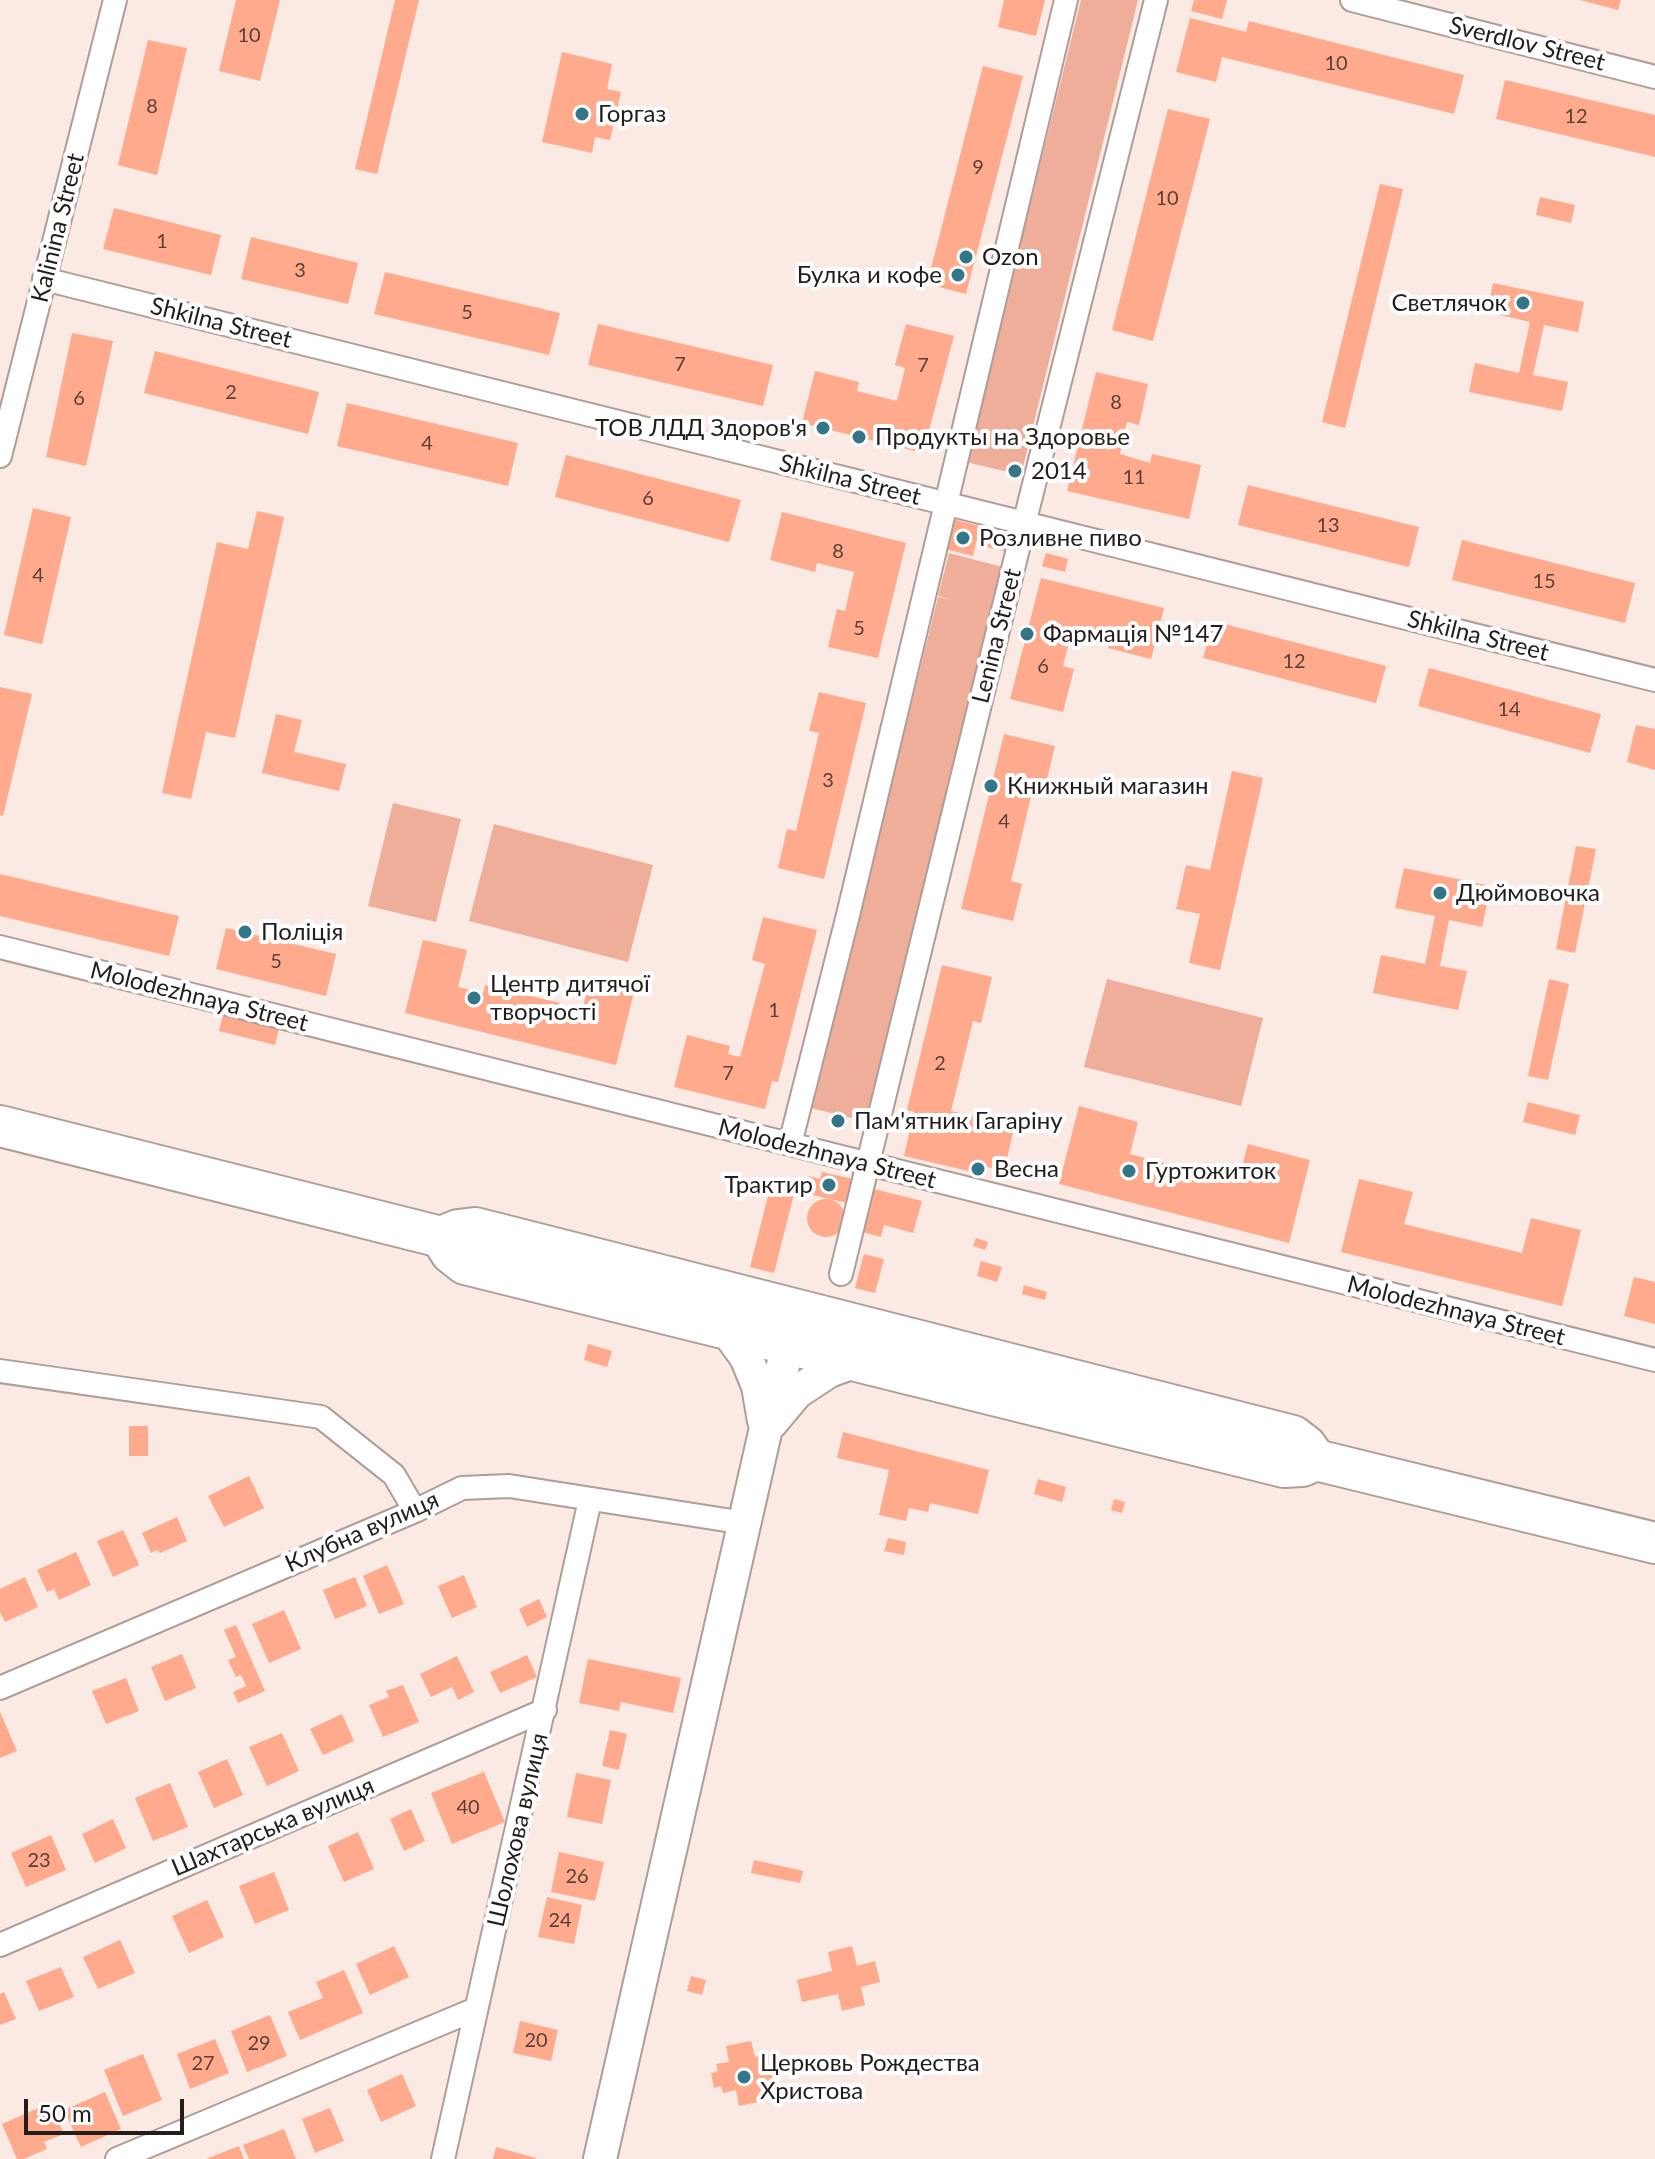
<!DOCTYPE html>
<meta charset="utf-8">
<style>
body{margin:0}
#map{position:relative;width:1655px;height:2159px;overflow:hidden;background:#fbe9e4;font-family:Lato,sans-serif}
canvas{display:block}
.scale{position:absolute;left:24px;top:2099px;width:160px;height:36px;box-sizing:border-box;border:4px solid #231d1b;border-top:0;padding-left:10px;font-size:24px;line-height:28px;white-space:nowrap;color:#231d1b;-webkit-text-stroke:6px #fff;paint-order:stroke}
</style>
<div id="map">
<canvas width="1655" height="2159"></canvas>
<div class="scale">50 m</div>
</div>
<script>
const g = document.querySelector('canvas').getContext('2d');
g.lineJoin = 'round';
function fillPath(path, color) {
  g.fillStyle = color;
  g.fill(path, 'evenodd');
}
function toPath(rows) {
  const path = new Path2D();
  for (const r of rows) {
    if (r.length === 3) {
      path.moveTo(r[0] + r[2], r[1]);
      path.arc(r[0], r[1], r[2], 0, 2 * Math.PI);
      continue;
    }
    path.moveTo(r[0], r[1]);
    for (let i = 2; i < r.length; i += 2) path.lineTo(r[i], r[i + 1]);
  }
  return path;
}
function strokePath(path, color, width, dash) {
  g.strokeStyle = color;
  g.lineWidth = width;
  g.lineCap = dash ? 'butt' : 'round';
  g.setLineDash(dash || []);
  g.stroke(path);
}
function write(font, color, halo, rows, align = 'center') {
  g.font = font + ' Lato,sans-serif';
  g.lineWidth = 8;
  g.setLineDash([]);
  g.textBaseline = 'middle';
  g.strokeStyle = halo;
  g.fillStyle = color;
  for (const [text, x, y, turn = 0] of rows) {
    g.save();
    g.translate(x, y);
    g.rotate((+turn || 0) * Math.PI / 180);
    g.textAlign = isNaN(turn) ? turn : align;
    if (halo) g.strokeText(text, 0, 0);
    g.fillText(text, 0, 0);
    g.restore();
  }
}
const green = toPath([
 [1081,0,1138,0,1021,475,966,462],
 [949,553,1006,568,868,1122,811,1108,938,597,954,600,938,596],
 [393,803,461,819,436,922,368,906],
 [494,824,653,865,628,962,469,921],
 [1107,979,1263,1018,1241,1106,1084,1067]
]);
const building = toPath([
 [236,0,280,0,260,81,219,71],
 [395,0,419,0,377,174,355,169],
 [1004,0,1045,0,1036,36,998,27],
 [1194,0,1227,0,1222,19,1191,11],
 [1580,0,1621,0,1618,10],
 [1190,18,1246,32,1249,21,1464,75,1454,114,1222,57,1216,82,1176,72],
 [148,40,187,48,157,175,118,165],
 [562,52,612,64,607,89,621,92,610,140,595,137,592,153,542,142],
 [983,66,1023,76,966,294,927,284],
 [1505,80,1655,115,1655,157,1496,119],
 [1168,109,1210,119,1153,341,1112,330],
 [1380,184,1403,189,1345,428,1322,422],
 [1540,197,1575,205,1571,223,1536,215],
 [114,208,221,235,211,275,103,249],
 [251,237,358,263,348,304,241,279],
 [385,272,560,313,549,355,374,314],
 [1493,283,1584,302,1578,332,1544,325,1533,375,1568,382,1562,411,1469,392,1475,363,1519,373,1530,322,1487,312],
 [598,324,773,365,763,406,588,365],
 [906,324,954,336,923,453,802,423,815,371,859,382,857,391,897,401,905,368,895,365],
 [72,333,113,341,86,466,46,457],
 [155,351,319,392,308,434,144,393],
 [1096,372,1148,384,1139,425,1127,422,1120,454,1150,463,1152,454,1201,465,1189,519,1067,491],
 [347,403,518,443,508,486,337,446],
 [566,455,741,500,729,542,555,497],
 [1248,485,1419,527,1409,567,1238,525],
 [33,508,71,517,42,644,4,635],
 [257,511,284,517,235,738,206,732,191,799,162,793,217,542,248,549],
 [782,512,906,543,878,658,828,647,837,609,845,611,854,572,817,563,815,572,770,560],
 [953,519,980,526,973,556,945,549],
 [991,530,1012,535,1008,552,986,547],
 [1462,540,1635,583,1625,623,1452,580],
 [1046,553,1068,559,1065,572,1042,566],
 [1041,578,1164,608,1151,659,1108,648,1110,639,1072,630,1063,666,1074,669,1063,712,1010,699],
 [1213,621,1386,666,1376,703,1203,658],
 [1429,668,1601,714,1590,753,1418,706],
 [0,687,32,694,3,816,0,815],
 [819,692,866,703,824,879,778,868,787,829,796,831,819,733,809,731],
 [276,714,302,720,294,752,346,764,339,791,262,773],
 [1636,725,1655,729,1655,770,1627,762],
 [1004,734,1055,746,1045,787,1034,784,1011,881,1022,884,1013,921,961,909],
 [1232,771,1263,778,1220,970,1189,963,1200,914,1176,909,1186,865,1210,870],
 [1576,846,1596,849,1575,953,1556,949],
 [1404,868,1491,886,1482,927,1449,920,1440,966,1467,971,1458,1010,1373,993,1381,955,1425,964,1435,916,1395,908],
 [0,874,179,916,169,956,0,916],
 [763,917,817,930,778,1082,772,1081,765,1109,674,1087,687,1035,730,1046,728,1054,740,1057,765,964,752,960],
 [226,928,336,954,326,996,216,969],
 [423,940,467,950,458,987,483,993,485,985,560,1003,558,1011,580,1017,590,981,634,992,616,1065,405,1013],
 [942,965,992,977,981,1023,973,1021,951,1111,978,1117,979,1111,1016,1120,1004,1171,979,1165,977,1173,904,1156,914,1112,907,1110],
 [1549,979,1569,984,1548,1080,1528,1076],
 [224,1011,280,1025,275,1045,219,1031],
 [1528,1102,1580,1115,1575,1135,1523,1122],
 [1079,1106,1138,1122,1130,1154,1238,1182,1248,1144,1310,1160,1289,1243,1059,1184],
 [822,1172,853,1179,847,1203,804,1193,809,1176,820,1179],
 [1359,1179,1413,1192,1404,1224,1522,1253,1531,1218,1581,1230,1562,1306,1341,1252],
 [770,1188,794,1194,774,1273,750,1267],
 [870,1188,922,1201,913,1233,884,1225,881,1237,859,1231],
 [826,1218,19],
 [976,1238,988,1242,985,1250,973,1246],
 [864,1254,884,1259,875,1293,855,1288],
 [981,1261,1002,1267,997,1282,977,1276],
 [1634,1277,1655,1282,1655,1324,1624,1316],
 [1024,1285,1047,1292,1045,1300,1022,1294],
 [588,1344,612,1351,607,1367,584,1360],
 [129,1426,148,1426,148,1456,129,1456],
 [843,1432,989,1470,978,1514,930,1503,928,1512,909,1508,906,1521,879,1515,889,1470,837,1458],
 [249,1476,264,1508,224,1527,208,1496],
 [1038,1479,1066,1487,1062,1502,1034,1494],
 [1114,1499,1125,1502,1122,1513,1111,1510],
 [177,1517,187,1541,160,1553,157,1550,151,1553,142,1533],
 [123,1530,139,1565,113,1577,97,1541],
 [888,1538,906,1542,904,1555,884,1551],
 [76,1552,91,1585,59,1600,54,1589,47,1592,37,1570],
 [387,1565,404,1604,379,1614,363,1576],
 [464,1575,477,1607,452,1618,438,1586],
 [25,1577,38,1607,5,1622,0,1612,0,1589],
 [355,1577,367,1606,335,1619,323,1590],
 [539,1599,547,1617,527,1627,519,1609],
 [284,1610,301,1649,269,1663,252,1624],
 [236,1625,265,1691,238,1703,233,1692,246,1686,241,1675,236,1677,228,1660,236,1657,224,1630],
 [182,1654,196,1688,165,1701,151,1667],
 [527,1655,537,1677,500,1693,490,1672],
 [457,1656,474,1692,458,1700,452,1687,431,1697,420,1674],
 [588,1659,681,1678,673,1713,621,1702,619,1711,579,1703],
 [126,1678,139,1711,106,1724,92,1691],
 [403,1685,419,1722,383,1737,369,1705,389,1697,386,1691],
 [0,1712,17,1751,0,1758],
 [342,1714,354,1741,323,1755,310,1729],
 [610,1730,627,1734,619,1770,602,1766],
 [282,1733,299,1771,267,1786,249,1747],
 [227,1759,243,1795,214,1808,198,1772],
 [484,1772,505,1822,452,1844,431,1793],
 [576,1773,611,1780,602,1824,567,1817],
 [170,1783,188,1827,153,1841,135,1798],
 [411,1809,425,1841,404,1851,390,1819],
 [113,1819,126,1848,95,1863,82,1834],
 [358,1832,374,1869,344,1882,328,1846],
 [51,1835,66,1870,26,1887,11,1853],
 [559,1852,604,1862,595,1901,551,1892],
 [754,1860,803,1871,800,1883,751,1873],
 [274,1872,289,1910,255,1924,239,1886],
 [547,1897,582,1905,574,1944,538,1937],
 [207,1900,224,1937,189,1953,172,1916],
 [120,1940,135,1973,98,1989,83,1957],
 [394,1946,409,1977,370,1995,356,1964],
 [852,1946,857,1966,875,1961,880,1982,861,1987,865,2005,842,2011,838,1994,802,2002,797,1980,832,1971,828,1952],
 [61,1967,74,1997,39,2011,26,1981],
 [344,1970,363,2013,300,2040,288,2012,323,1998,316,1982],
 [691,1976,706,1980,702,1995,687,1991],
 [4,1992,16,2019,0,2025,0,1994],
 [270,2015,287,2056,247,2072,231,2031],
 [520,2021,558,2030,551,2061,513,2053],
 [215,2039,229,2073,190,2089,177,2054],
 [751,2041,755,2057,771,2054,777,2081,761,2085,764,2101,739,2106,736,2090,723,2093,721,2086,714,2088,711,2073,718,2071,716,2064,729,2062,726,2046],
 [143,2054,162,2100,123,2116,104,2070],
 [402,2074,416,2106,381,2122,367,2090],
 [105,2092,121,2129,81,2147,64,2110],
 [50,2103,64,2134,44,2142,47,2149,24,2159,17,2159,2,2124],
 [330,2108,344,2141,315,2153,302,2119],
 [284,2129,296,2159,249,2159,243,2145],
 [239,2146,244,2159,206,2159],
 [496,2147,536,2158,536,2159,493,2159]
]);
const street = toPath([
 [1352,0,1655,77],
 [44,279,1655,680],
 [0,456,115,0],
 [0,947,1655,1360],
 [790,1144,848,915,1066,0],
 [841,1274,1024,524,1156,0],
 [0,1371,321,1417,394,1475,415,1511],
 [0,1688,415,1511,462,1488,509,1486,745,1523],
 [0,1945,545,1710],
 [117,2159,476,2009],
 [443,2159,590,1500]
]);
const secondary = toPath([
 [725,1328,746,1357,758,1386,764,1421],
 [771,1423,797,1392,829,1371,856,1361],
 [600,2159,766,1428,795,1321]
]);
const highway = toPath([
 [0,1126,441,1237,458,1230,475,1228,845,1322,1293,1436,1306,1446,1316,1460],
 [441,1237,451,1253,465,1264,1284,1467,1302,1466,1316,1460,1655,1543]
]);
const markers = [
 [582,114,8,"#347588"],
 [966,257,8,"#347588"],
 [958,275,8,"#347588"],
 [1523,303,8,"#347588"],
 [823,428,8,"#347588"],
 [859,437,8,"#347588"],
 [1015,471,8,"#347588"],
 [963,538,8,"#347588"],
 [1027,634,8,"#347588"],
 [991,786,8,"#347588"],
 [1440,893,8,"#347588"],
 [245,932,8,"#347588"],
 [474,998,8,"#347588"],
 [838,1121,8,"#347588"],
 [978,1169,8,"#347588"],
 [1129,1171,8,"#347588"],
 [829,1185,8,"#347588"],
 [744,2077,8,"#347588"]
];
const numberNames = [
 ["10",249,36],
 ["10",1336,64],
 ["8",152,107],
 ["12",1576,117],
 ["9",978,168],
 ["10",1167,199],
 ["1",162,242],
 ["3",300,271],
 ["5",467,313],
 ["7",680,365],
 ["7",923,366],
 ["2",231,393],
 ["6",79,399],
 ["8",1116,403],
 ["4",427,444],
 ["11",1134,478],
 ["6",648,499],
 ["13",1328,526],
 ["8",838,552],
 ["4",38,576],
 ["15",1544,582],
 ["5",859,629],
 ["12",1294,662],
 ["6",1043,667],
 ["14",1509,710],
 ["3",828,781],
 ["4",1004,822],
 ["5",276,962],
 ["1",774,1011],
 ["2",940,1064],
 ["7",728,1074],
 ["40",468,1808],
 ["23",39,1861],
 ["26",577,1877],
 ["24",560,1921],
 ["20",536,2041],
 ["29",259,2044],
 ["27",203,2064]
];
const streetNames = [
 ["Sverdlov Street",1527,44,14],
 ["Kalinina Street",58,228,-76],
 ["Shkilna Street",221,323,14],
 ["Shkilna Street",850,480,14],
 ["Lenina Street",997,636,-76],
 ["Shkilna Street",1478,636,14],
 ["Molodezhnaya Street",199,997,14],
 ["Molodezhnaya Street",827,1154,14],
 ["Molodezhnaya Street",1456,1311,14],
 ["Клубна вулиця",362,1532,-24],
 ["Шахтарська вулиця",273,1827,-23],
 ["Шолохова вулиця",518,1830,-77]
];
const poiNames = [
 ["Горгаз",598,114],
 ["Ozon",982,257],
 ["Булка и кофе",942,275,"right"],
 ["Светлячок",1507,303,"right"],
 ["ТОВ ЛДД Здоров'я",807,428,"right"],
 ["Продукты на Здоровье",875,437],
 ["2014",1031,471],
 ["Розливне пиво",979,538],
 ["Фармація №147",1043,634],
 ["Книжный магазин",1007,786],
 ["Дюймовочка",1456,893],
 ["Поліція",261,932],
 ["Центр дитячої",490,984],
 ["творчості",490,1012],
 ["Пам'ятник Гагаріну",854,1121],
 ["Весна",994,1169],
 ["Гуртожиток",1145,1171],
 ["Трактир",813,1185,"right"],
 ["Церковь Рождества",760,2063],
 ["Христова",760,2091]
];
fillPath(green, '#efae99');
fillPath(building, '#ffaa8d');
strokePath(street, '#ae9d98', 26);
strokePath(secondary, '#ae9d98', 36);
strokePath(highway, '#ae9d98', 44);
strokePath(street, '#fff', 22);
strokePath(secondary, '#fff', 32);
strokePath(highway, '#fff', 40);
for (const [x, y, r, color] of markers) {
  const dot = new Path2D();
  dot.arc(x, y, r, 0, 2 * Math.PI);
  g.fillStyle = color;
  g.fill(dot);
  strokePath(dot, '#fff', 3);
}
write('20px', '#5a4038', null, numberNames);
write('24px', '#231d1b', '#fff', streetNames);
write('24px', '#231d1b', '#fff', poiNames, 'left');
</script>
